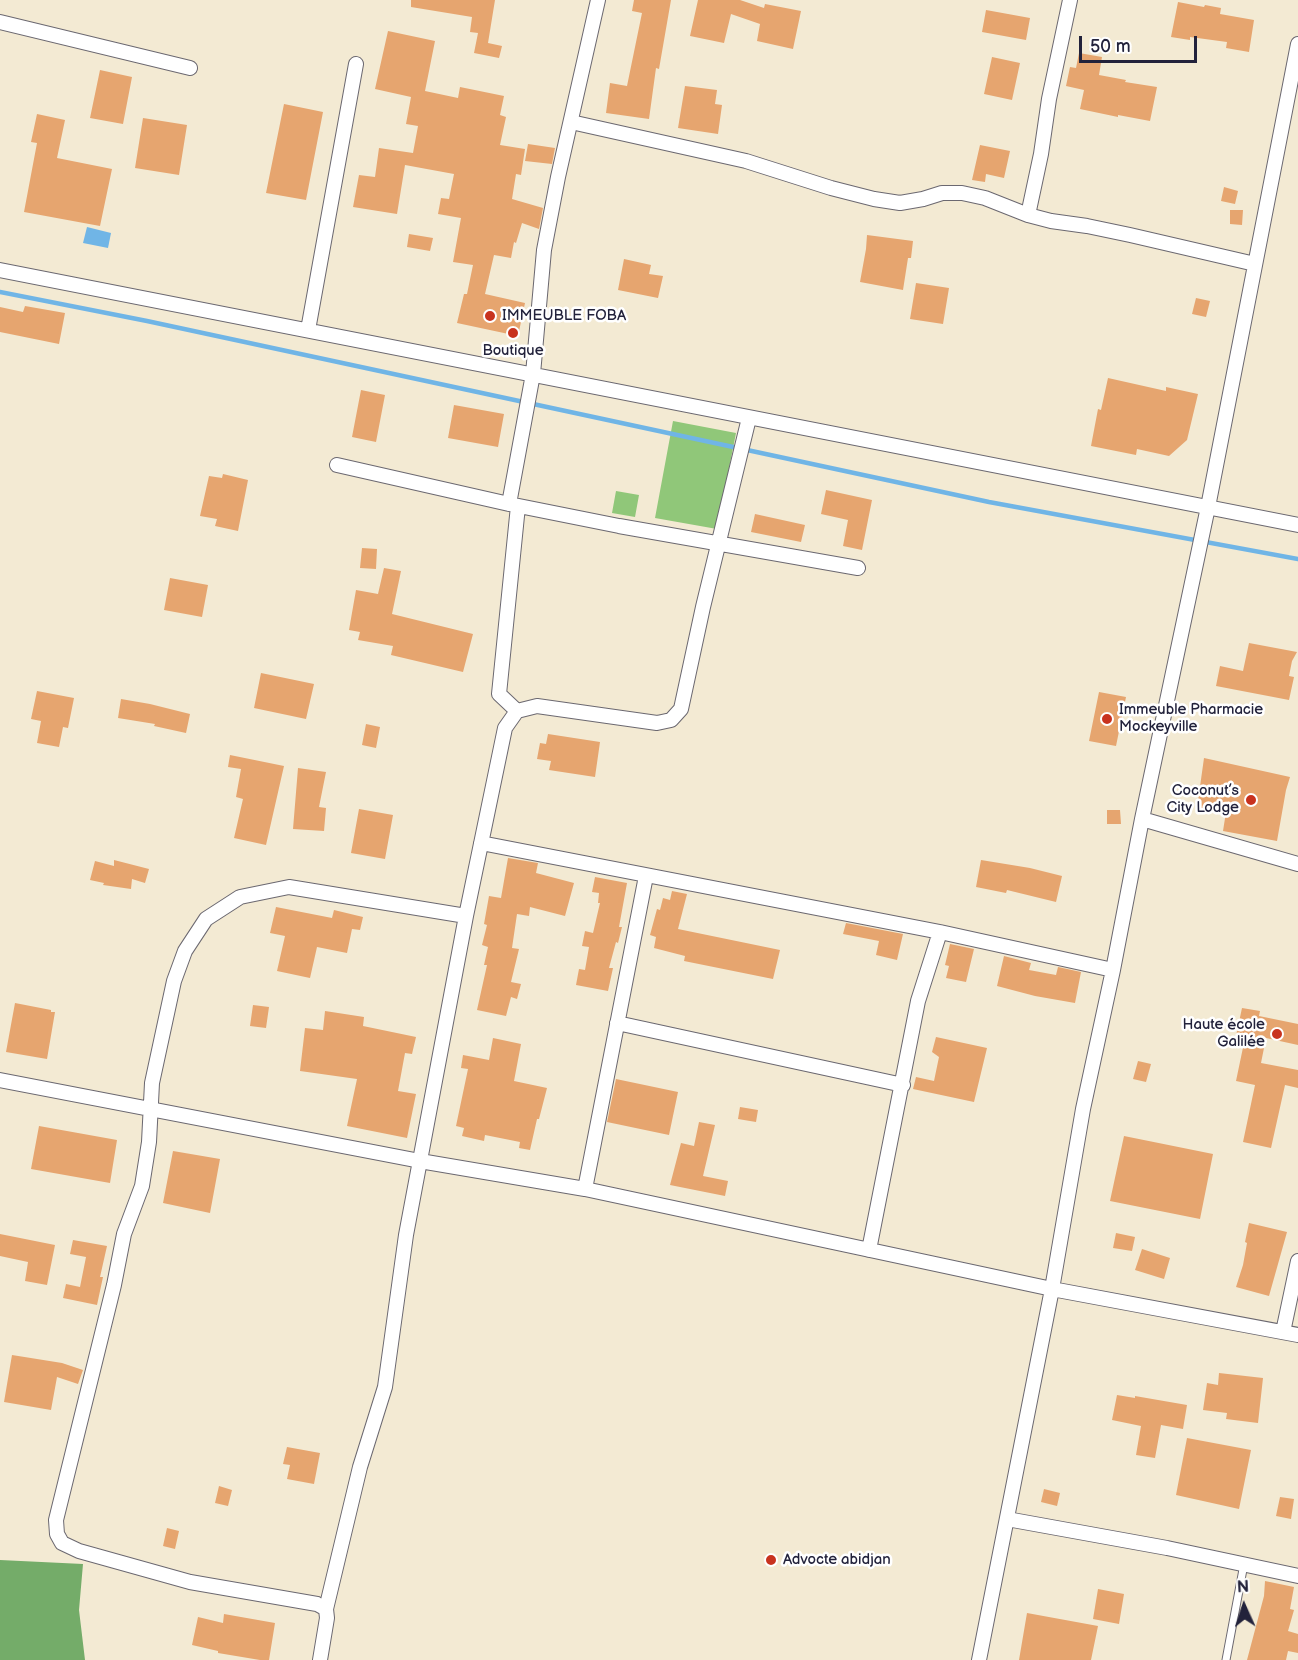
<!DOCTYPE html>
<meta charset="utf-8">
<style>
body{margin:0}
#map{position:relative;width:1298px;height:1660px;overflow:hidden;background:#f3ead3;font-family:"Balsamiq Sans",sans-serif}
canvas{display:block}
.north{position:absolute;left:1214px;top:1576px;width:60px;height:60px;-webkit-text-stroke:4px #fff;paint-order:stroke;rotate:357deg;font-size:16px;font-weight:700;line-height:24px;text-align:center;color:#22223b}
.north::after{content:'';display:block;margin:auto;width:21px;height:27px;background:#22223b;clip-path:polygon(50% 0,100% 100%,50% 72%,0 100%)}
.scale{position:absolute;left:1079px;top:36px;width:118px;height:27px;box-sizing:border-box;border:3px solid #22223b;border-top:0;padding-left:8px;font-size:18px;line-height:21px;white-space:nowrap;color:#22223b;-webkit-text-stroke:4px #fff;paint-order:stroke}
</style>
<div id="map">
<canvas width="1298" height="1660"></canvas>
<div class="north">N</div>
<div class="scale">50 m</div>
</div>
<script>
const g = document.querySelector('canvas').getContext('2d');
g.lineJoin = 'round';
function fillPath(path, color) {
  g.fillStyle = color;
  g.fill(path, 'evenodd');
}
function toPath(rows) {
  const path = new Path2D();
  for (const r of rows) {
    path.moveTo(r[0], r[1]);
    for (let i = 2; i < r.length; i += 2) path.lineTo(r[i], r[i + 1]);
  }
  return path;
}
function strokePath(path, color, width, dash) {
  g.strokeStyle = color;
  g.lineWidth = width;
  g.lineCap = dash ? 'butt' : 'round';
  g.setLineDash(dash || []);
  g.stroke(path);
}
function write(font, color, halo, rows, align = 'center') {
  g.font = font + ' "Balsamiq Sans",sans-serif';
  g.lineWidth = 5;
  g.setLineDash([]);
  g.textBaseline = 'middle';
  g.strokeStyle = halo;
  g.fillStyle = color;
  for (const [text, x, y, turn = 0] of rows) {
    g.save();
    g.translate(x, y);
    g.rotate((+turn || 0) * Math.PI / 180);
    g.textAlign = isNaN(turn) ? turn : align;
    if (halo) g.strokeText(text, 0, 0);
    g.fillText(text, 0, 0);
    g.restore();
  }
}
const green = toPath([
 [673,421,736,433,717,529,655,518],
 [616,491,639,495,635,517,612,513]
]);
const forest = toPath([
 [0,1560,83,1564,79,1610,85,1660,0,1660]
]);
const water = toPath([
 [87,227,111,233,108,248,83,243]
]);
const stream = toPath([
 [0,292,147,321,989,502,1298,559]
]);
const building = toPath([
 [411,0,495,0,488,43,502,46,499,58,474,53,478,33,470,32,472,17,411,7],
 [634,0,671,0,659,69,656,68,649,119,606,113,610,83,627,86,642,13,632,11],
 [698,0,740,0,764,8,765,4,801,11,793,49,757,41,760,24,731,14,724,43,690,36],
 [1178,2,1204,7,1205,5,1221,8,1220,14,1254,20,1249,52,1226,48,1227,42,1190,37,1190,40,1171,37],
 [986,10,1030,18,1026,40,982,32],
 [388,31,435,41,425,91,458,98,460,87,504,96,500,115,506,117,500,145,525,149,521,175,516,174,512,199,543,208,539,229,522,223,516,243,514,242,511,258,494,255,485,294,525,303,518,336,457,323,464,294,467,294,473,265,453,262,461,218,438,214,441,198,449,199,454,174,405,165,397,214,353,207,359,175,375,177,379,148,413,153,418,126,406,124,411,97,375,89],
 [1079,53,1102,57,1099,75,1126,80,1125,82,1157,87,1150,121,1118,115,1118,117,1080,109,1084,90,1066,86,1070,67,1076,68],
 [992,57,1020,63,1012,100,984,94],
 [100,70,132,77,123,124,90,118],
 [685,86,717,90,715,104,722,105,718,134,678,128],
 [284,104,323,112,306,200,266,193],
 [37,114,65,120,57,158,112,169,100,226,24,212,37,143,31,142],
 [143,118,187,125,179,175,135,168],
 [528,144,555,148,552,164,525,161],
 [980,145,1010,151,1004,178,986,174,985,182,972,180],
 [1224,187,1238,191,1235,204,1221,201],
 [1230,210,1243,210,1242,225,1230,224],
 [409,234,433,238,430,251,407,247],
 [867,235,913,241,911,258,908,258,903,290,860,282,866,249],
 [624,259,651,265,649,274,663,276,658,298,618,290],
 [916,283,949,288,943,324,910,319],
 [1196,298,1210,301,1206,317,1192,314],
 [25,306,65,313,59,344,0,332,0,307,23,312],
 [1108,378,1166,391,1166,387,1198,394,1187,440,1169,456,1137,449,1136,455,1091,446,1098,409,1101,410],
 [361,390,385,395,376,442,352,437],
 [454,405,504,414,498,447,448,438],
 [223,474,248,480,238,531,215,526,217,519,200,516,209,476,222,478],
 [826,490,872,500,862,550,843,546,848,520,821,514],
 [755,514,805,525,801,542,751,532],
 [362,548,377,549,376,569,360,568],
 [384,568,401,571,392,614,473,634,463,672,391,655,393,646,358,640,360,632,349,630,356,590,378,594],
 [170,578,208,585,202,617,164,610],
 [1249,643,1297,652,1292,661,1289,676,1294,677,1289,700,1216,686,1220,666,1243,671],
 [261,673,314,684,306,719,254,708],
 [37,691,74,698,68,728,63,727,59,747,37,743,41,721,31,719],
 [1099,692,1126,697,1116,746,1089,741],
 [121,699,150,704,190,714,186,733,154,726,155,724,118,718],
 [366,724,380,727,376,748,362,745],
 [548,734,600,742,595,777,549,770,551,761,537,759,540,743,546,744],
 [230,755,284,766,266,845,234,838,243,799,236,797,241,769,228,767],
 [1204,758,1290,777,1286,790,1277,841,1223,831,1226,812,1197,808],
 [298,768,326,772,319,807,326,808,324,831,293,829],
 [359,809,393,815,385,859,351,853],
 [1107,810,1120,810,1121,824,1107,824],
 [508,858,538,863,536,873,574,883,565,916,530,907,529,916,517,914,512,948,519,949,511,982,521,984,517,999,511,997,506,1016,477,1010,487,965,484,965,488,947,482,945,487,925,484,924,489,896,501,898],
 [114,860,149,869,145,883,132,879,131,889,103,885,104,883,90,880,95,861,114,866],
 [981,860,1030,868,1062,876,1056,902,1007,890,1006,893,976,887],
 [595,877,627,883,619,927,622,927,618,943,616,942,609,968,613,968,608,991,576,985,579,969,585,970,589,947,582,946,585,931,593,933,600,903,598,903,599,893,592,892],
 [672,891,687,894,678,929,780,950,773,979,684,961,685,956,654,948,656,937,650,935,657,909,660,910,663,898,670,900],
 [276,907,332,918,334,910,363,917,360,930,352,929,347,953,317,947,310,978,277,971,285,936,270,933],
 [846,923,903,934,897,960,876,955,879,941,843,934],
 [950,944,974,949,966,982,946,978,949,966,945,965],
 [1004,956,1031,963,1029,970,1056,975,1058,967,1081,972,1075,1003,1035,996,997,986],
 [15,1003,51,1010,51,1012,55,1012,47,1059,6,1052],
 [253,1005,269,1007,266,1028,250,1026],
 [1242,1008,1260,1011,1259,1016,1298,1024,1298,1045,1266,1038,1261,1063,1298,1070,1298,1088,1285,1085,1271,1148,1243,1142,1255,1085,1236,1081,1245,1038,1236,1036],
 [325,1011,364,1017,363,1026,416,1037,412,1054,405,1053,398,1091,416,1094,407,1138,347,1126,357,1079,300,1071,305,1028,323,1030],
 [936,1037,987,1048,974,1102,913,1089,916,1077,934,1081,939,1057,932,1052],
 [493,1038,521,1044,514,1081,547,1088,539,1119,537,1119,530,1150,519,1148,520,1142,485,1135,484,1141,462,1136,464,1128,456,1126,468,1069,461,1068,463,1055,489,1060],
 [1138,1061,1151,1064,1146,1082,1133,1079],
 [616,1079,678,1092,669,1135,607,1122],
 [740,1107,758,1110,756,1122,738,1119],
 [699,1122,715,1125,703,1176,728,1181,725,1196,670,1185,681,1143,694,1146],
 [39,1126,117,1140,110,1183,31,1169],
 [1124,1136,1213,1154,1200,1219,1110,1201],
 [173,1151,220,1159,210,1213,163,1203],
 [1249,1223,1287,1232,1269,1296,1236,1287,1243,1265,1247,1243,1245,1242],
 [1116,1233,1135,1237,1132,1251,1113,1248],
 [0,1234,55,1245,47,1285,25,1281,28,1262,0,1256],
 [73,1240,107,1246,100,1277,103,1277,97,1305,63,1298,66,1284,80,1287,86,1257,70,1254],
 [1142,1249,1170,1258,1164,1279,1135,1270],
 [12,1355,62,1363,83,1370,78,1384,57,1377,51,1410,4,1402],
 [1219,1373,1263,1378,1258,1423,1226,1419,1227,1413,1203,1410,1207,1383,1218,1385],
 [1117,1395,1135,1398,1135,1396,1187,1405,1183,1429,1161,1425,1155,1458,1136,1455,1141,1426,1112,1420],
 [1187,1438,1251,1450,1239,1509,1176,1495],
 [287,1447,320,1453,314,1484,287,1479,290,1465,283,1464],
 [219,1486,232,1490,228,1506,215,1503],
 [1044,1489,1060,1493,1057,1506,1041,1502],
 [1280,1497,1294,1499,1291,1519,1276,1516],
 [167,1528,179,1531,175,1549,163,1546],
 [1265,1581,1294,1587,1290,1609,1294,1610,1288,1631,1298,1634,1298,1653,1288,1651,1286,1660,1247,1660,1264,1596],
 [1098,1589,1124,1594,1119,1624,1093,1619],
 [1027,1613,1098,1626,1091,1660,1019,1660],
 [224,1614,275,1623,269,1660,260,1660,218,1653,218,1651,192,1645,198,1617,223,1623]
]);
const service = toPath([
 [1226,1660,1244,1564]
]);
const minor = toPath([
 [1070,0,1049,99,1041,154,1028,215,1051,221,1087,226,1130,235,1255,264],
 [0,22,190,68],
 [571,122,746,161,831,188,874,199,900,203,923,199,942,193,962,193,985,198,1028,215],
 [0,270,1298,525],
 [308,330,356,64],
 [337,465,509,504,619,526,858,568],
 [509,504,533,374,544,250,558,177,598,0],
 [517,711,499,694,518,506],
 [1142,819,1298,864],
 [481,843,940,932,1113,970],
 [617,1023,903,1085],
 [0,1080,420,1161,585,1189,1052,1289,1298,1335],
 [585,1189,646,876],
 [869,1250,918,1001,940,932],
 [1283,1332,1298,1261],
 [1007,1519,1167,1548,1298,1576],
 [326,1609,360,1467,385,1387,406,1235,466,916,505,728,517,711,537,706,657,723,671,720,681,709,703,607,749,418],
 [320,1660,327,1618,326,1609,317,1604,190,1582,79,1551,62,1543,57,1534,56,1520,114,1285,124,1234,142,1186,149,1142,152,1083,174,981,185,951,206,919,240,897,289,887,466,916],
 [979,1660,1052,1289,1083,1109,1113,970,1142,819,1208,507,1298,44]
]);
const markers = [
 [490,316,6,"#c8321e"],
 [513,333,6,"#c8321e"],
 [1107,719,6,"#c8321e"],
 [1251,800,6,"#c8321e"],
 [1277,1034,6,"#c8321e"],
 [771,1560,6,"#c8321e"]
];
const poiNames = [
 ["IMMEUBLE FOBA",502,316],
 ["Boutique",513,351,"center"],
 ["Immeuble Pharmacie",1119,710],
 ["Mockeyville",1119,727],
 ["Coconut’s",1239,791,"right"],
 ["City Lodge",1239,808,"right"],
 ["Haute école",1265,1025,"right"],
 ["Galilée",1265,1042,"right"],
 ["Advocte abidjan",783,1560]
];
fillPath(green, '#90c779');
fillPath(forest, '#74ac69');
fillPath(water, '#70b5e6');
strokePath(stream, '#70b5e6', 4.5);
fillPath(building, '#e6a56f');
strokePath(service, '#6b6870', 9);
strokePath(minor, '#6b6870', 16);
strokePath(service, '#fff', 7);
strokePath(minor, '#fff', 14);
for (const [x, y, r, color] of markers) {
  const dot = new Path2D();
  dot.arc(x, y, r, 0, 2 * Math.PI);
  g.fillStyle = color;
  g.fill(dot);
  strokePath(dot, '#fff', 2);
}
write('15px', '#22223b', '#fff', poiNames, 'left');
</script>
